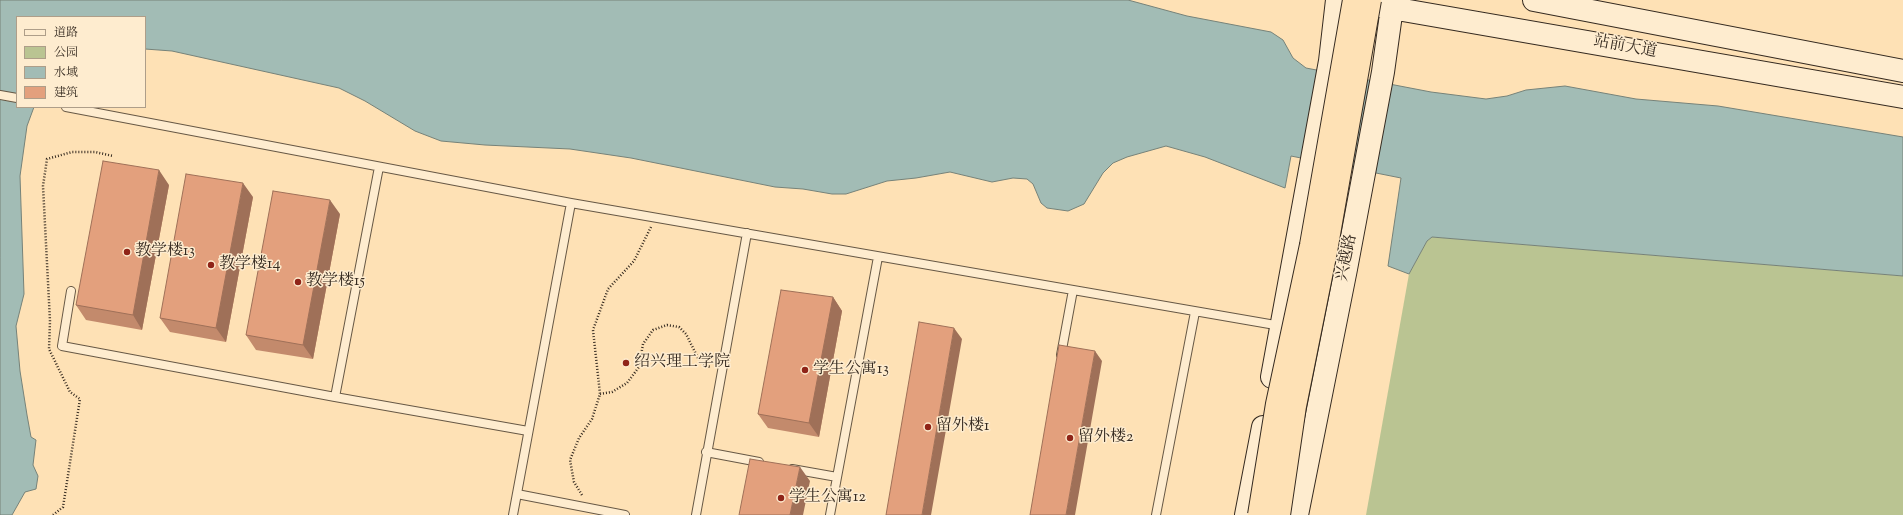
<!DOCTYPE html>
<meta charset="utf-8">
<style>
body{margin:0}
#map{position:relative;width:1903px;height:515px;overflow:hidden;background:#fee1b5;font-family:"Sorts Mill Goudy","Noto Serif SC",serif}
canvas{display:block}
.legend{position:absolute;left:16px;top:16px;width:130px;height:92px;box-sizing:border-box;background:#feeccf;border:1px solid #ae9e89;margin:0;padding:5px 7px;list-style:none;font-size:12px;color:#352a20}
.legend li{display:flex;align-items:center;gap:8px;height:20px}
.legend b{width:20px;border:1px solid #ae9e89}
</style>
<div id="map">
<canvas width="1903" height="515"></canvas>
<ul class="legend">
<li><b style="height:5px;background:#feeccf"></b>道路</li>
<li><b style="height:11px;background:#bac492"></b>公园</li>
<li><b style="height:11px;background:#a2bcb5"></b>水域</li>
<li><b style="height:11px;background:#e3a07d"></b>建筑</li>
</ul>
</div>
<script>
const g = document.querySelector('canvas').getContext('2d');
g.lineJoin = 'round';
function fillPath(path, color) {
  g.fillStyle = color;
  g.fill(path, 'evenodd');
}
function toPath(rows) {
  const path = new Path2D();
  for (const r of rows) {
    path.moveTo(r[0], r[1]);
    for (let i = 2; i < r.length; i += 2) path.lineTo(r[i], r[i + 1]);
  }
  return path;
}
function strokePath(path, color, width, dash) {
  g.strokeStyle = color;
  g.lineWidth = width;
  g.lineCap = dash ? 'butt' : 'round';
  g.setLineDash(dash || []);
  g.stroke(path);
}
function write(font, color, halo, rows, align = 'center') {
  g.font = font + ' "Sorts Mill Goudy","Noto Serif SC",serif';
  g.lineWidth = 3;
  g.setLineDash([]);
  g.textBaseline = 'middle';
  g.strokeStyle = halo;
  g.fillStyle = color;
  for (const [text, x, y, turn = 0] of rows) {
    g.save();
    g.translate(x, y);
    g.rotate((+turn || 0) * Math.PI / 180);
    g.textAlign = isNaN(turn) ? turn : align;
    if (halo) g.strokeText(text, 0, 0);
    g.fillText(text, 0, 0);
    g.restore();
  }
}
const green = toPath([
 [1432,237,1903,276,1903,515,1366,515,1409,274,1427,241]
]);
const water = toPath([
 [0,0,1128,0,1187,16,1271,32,1283,40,1293,58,1306,68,1431,92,1486,99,1507,96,1526,90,1565,86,1636,99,1718,106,1903,137,1903,276,1432,237,1427,241,1409,274,1388,266,1401,178,1291,156,1285,188,1205,157,1166,146,1127,157,1113,163,1103,173,1084,204,1068,211,1047,208,1041,203,1033,184,1027,179,1013,178,992,182,950,172,916,178,887,181,846,194,832,194,803,189,775,187,631,158,570,149,485,145,441,141,415,131,365,101,339,88,172,51,145,49,145,17,17,17,17,107,34,107,27,126,20,176,24,294,16,326,20,371,27,415,31,437,36,440,33,465,38,476,36,489,25,492,12,515,0,515,0,0]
]);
const path = toPath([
 [600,394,612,392,627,383,639,367,643,344,653,330,667,325,679,327,686,334,698,358,706,366,711,367],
 [582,495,574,482,570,460,579,438,592,419,600,394,593,330,608,289,634,261,651,227],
 [53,515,63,507,80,399,70,392,49,349,50,321,43,186,47,159,72,152,95,152,113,156]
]);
const lane = toPath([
 [0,95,17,98],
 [66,107,571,203,1281,326],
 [379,167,335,397,528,431],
 [71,291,62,346,335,397],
 [1061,355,1073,290],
 [706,452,759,462],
 [792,469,837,477],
 [517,494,625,515],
 [513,515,571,203],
 [696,515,747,233],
 [830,515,878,257],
 [1156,515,1195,312]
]);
const secondary = toPath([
 [1534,0,1903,71],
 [1351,1,1903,97],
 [1272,377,1330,61,1337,0],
 [1246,515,1263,427],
 [1297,515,1346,269,1383,72,1393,0]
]);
const highwayBridge = toPath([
 [1259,515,1277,404,1311,245,1354,0],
 [1279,515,1295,406,1326,251,1370,0]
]);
const wall = toPath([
 [169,185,142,330,86,320,76,305],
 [253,197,226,342,170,332,160,318],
 [340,214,313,359,256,350,246,335],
 [833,297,842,311,819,437,768,428,758,414]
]);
const shadedWall = toPath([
 [159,170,169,185,142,330,133,315],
 [243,183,253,197,226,342,216,328],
 [330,200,340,214,313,359,303,345],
 [833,297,842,311,819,437,809,423],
 [954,328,962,339,931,515,922,515],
 [1095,351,1102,361,1075,515,1066,515],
 [800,467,810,481,803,515,790,515]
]);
const building = toPath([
 [103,161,159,170,133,315,76,305,103,161],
 [186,174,243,183,216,328,160,318,186,174],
 [273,191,330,200,303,345,246,335,273,191],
 [781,290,833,297,809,423,758,414,781,290],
 [919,322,954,328,922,515,886,515,919,322],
 [1059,345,1095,351,1066,515,1030,515,1059,345],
 [750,459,800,467,790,515,739,515,750,459]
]);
const markers = [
 [127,252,4,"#8f2418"],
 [211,265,4,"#8f2418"],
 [298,282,4,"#8f2418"],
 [626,363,4,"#8f2418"],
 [805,370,4,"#8f2418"],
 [928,427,4,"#8f2418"],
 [1070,438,4,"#8f2418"],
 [781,498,4,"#8f2418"]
];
const streetNames = [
 ["站前大道",1625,48,10],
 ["兴越路",1348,258,-79]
];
const poiNames = [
 ["教学楼13",135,252],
 ["教学楼14",219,265],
 ["教学楼15",306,282],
 ["绍兴理工学院",634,363],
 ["学生公寓13",813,370],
 ["留外楼1",936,427],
 ["留外楼2",1078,438],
 ["学生公寓12",789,498]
];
fillPath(green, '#bac492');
fillPath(water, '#a2bcb5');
strokePath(water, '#768279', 1);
strokePath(lane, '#675845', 10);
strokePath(secondary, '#352a20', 24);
strokePath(path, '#352a20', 2.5, [1, 2]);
strokePath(lane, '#feeccf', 8);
strokePath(secondary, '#feeccf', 22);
strokePath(highwayBridge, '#352a20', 24, []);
strokePath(highwayBridge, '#fee1b5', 22);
fillPath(wall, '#c38a6c');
fillPath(shadedWall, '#9f7058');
fillPath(building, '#e3a07d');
strokePath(building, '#9f7058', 1);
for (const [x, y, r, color] of markers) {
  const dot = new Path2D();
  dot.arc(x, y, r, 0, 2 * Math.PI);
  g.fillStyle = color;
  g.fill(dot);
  strokePath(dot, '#feeccf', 1.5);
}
write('16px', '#352a20', '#feeccf', streetNames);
write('16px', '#352a20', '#feeccf', poiNames, 'left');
</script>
